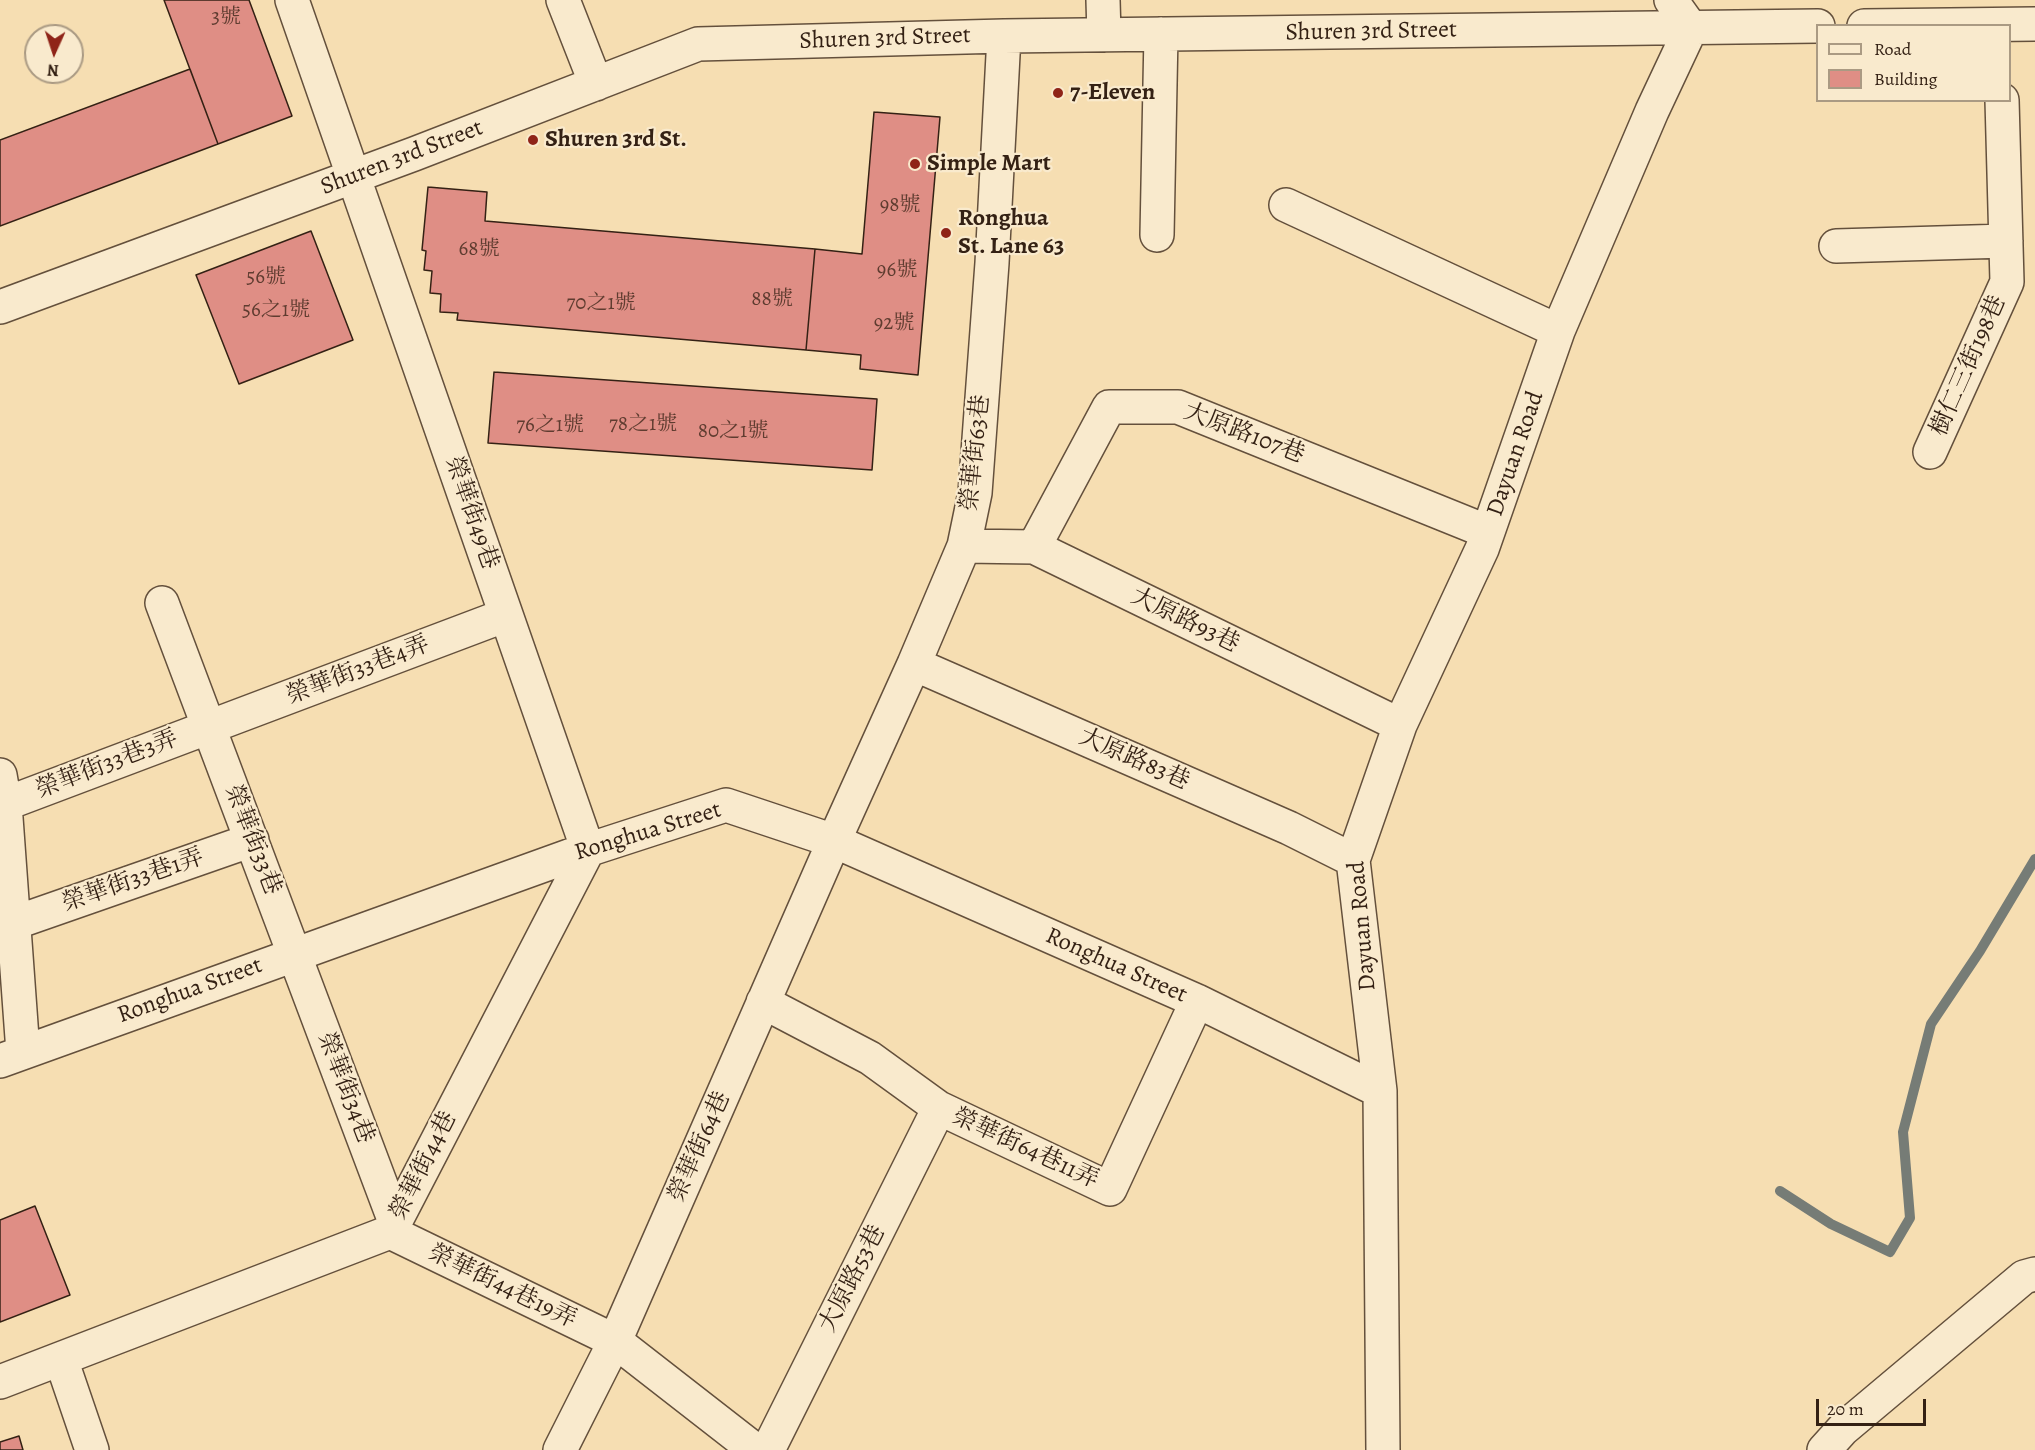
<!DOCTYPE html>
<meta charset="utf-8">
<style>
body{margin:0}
#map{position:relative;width:2035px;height:1450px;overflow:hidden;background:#f6deb2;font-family:Alegreya,serif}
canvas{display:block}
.legend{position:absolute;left:1816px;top:24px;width:195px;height:78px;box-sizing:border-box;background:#f9eacd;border:2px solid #aa9a83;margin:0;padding:8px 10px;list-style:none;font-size:18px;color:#342114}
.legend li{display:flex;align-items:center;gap:12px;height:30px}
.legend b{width:30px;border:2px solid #aa9a83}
.north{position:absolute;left:24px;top:24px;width:60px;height:60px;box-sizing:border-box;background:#f9eacd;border:2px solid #aa9a83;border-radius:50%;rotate:183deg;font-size:16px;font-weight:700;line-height:24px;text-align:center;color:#342114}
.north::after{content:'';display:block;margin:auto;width:21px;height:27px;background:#8f2418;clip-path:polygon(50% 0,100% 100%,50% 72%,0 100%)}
.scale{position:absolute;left:1816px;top:1399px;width:110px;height:27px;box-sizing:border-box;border:3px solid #342114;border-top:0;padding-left:8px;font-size:18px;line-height:21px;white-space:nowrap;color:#342114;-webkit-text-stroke:4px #f9eacd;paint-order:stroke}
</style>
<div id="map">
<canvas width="2035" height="1450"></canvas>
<ul class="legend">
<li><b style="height:8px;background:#f9eacd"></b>Road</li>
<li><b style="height:16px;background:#df8e85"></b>Building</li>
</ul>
<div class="north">N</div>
<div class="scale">20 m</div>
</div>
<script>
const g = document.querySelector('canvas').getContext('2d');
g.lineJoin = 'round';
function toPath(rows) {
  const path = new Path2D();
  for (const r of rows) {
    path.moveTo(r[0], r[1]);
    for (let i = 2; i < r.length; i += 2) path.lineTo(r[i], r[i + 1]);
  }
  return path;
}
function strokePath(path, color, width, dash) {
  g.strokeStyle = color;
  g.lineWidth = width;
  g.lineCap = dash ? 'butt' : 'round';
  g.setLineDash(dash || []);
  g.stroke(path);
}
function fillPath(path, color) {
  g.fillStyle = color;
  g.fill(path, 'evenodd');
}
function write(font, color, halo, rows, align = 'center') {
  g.font = font + ' Alegreya,"Noto Serif TC",serif';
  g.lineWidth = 4.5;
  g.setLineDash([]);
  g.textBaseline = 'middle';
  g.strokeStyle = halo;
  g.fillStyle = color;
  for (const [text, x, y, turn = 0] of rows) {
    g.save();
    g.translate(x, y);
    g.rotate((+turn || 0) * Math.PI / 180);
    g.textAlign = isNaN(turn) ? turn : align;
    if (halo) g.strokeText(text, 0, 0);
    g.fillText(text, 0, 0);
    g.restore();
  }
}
const stream = toPath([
 [1780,1191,1831,1224,1890,1252,1910,1218,1903,1132,1931,1024,1980,951,2035,859]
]);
const building = toPath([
 [164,0,249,0,292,116,218,144,164,0],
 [190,69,218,144,0,226,0,140,190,69],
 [874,112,940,117,918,375,860,369,861,355,806,350,815,249,862,254,874,112],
 [428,187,487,192,485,221,815,249,806,350,457,320,458,313,440,312,441,294,430,293,432,271,424,270,426,251,422,250,428,187],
 [311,231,353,340,239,384,196,275,311,231],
 [494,372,877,399,872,470,488,443,494,372],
 [35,1206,70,1295,0,1322,0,1220,35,1206],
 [19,1436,23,1450,0,1450,0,1442,19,1436]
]);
const minor = toPath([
 [563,0,596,84],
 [1103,0,1104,35],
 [1864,26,2035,24],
 [1286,205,1558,331],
 [1157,235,1161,34],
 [1836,246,2006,241],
 [0,307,414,154,698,44,1004,36,1818,26],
 [1930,452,2007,282,2002,100],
 [964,546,1034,547,1400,725],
 [1034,547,1109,407,1178,407,1488,532],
 [162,603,395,1222],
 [914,664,1289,828,1353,860],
 [0,775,5,804,23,1052],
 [5,804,506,615],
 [14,923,252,840],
 [763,1002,870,1058,939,1108,1110,1189,1197,1001],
 [0,1061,569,856,726,805,834,841,1197,1001,1380,1091],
 [390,1232,615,1341,755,1450],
 [61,1359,92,1450],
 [0,1382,390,1232,588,850,292,0],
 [560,1450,615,1341,834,841,914,664,964,546,975,493,992,263,1004,36],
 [768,1450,939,1108],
 [1383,1450,1380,1091,1353,860,1400,725,1482,549,1558,331,1652,111,1691,28,1671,0],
 [1824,1450,1843,1429,2024,1277,2035,1274]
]);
const markers = [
 [1058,93,6,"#8f2418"],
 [533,140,6,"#8f2418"],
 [915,164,6,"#8f2418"],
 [946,233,6,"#8f2418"]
];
const numberNames = [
 ["3號",226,18],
 ["98號",900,206],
 ["68號",479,250],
 ["96號",897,271],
 ["56號",266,278],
 ["88號",772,300],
 ["70之1號",601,304],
 ["56之1號",276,311],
 ["92號",894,324],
 ["78之1號",643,425],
 ["76之1號",550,426],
 ["80之1號",733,432]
];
const streetNames = [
 ["Shuren 3rd Street",1371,32,-1],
 ["Shuren 3rd Street",885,39,-2],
 ["Shuren 3rd Street",402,158,-21],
 ["樹仁三街198巷",1969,366,-66],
 ["大原路107巷",1244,434,21],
 ["榮華街63巷",976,453,-84],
 ["Dayuan Road",1516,454,-71],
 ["榮華街49巷",471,513,71],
 ["大原路93巷",1185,621,26],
 ["榮華街33巷4弄",358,671,-21],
 ["大原路83巷",1134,760,24],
 ["榮華街33巷3弄",107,765,-21],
 ["Ronghua Street",648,832,-17],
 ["榮華街33巷",252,840,69],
 ["榮華街33巷1弄",133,881,-19],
 ["Dayuan Road",1363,926,-95],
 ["Ronghua Street",1116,966,24],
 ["Ronghua Street",190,991,-20],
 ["榮華街34巷",345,1088,69],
 ["榮華街64巷",700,1147,-66],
 ["榮華街64巷11弄",1025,1149,25],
 ["榮華街44巷",424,1166,-63],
 ["大原路53巷",853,1279,-63],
 ["榮華街44巷19弄",502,1287,26]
];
const poiNames = [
 ["7-Eleven",1070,93],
 ["Shuren 3rd St.",545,140],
 ["Simple Mart",927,164],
 ["Ronghua",958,219],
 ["St. Lane 63",958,247]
];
strokePath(stream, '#767c76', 10);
fillPath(building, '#df8e85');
strokePath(building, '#342114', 1.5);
strokePath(minor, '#64503c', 36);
strokePath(minor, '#f9eacd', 33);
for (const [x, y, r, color] of markers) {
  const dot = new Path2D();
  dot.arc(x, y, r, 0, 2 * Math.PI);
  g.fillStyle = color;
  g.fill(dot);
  strokePath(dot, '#f9eacd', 2);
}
write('21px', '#5f3c30', null, numberNames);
write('24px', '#342114', '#f9eacd', streetNames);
write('bold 24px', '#342114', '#f9eacd', poiNames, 'left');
</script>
